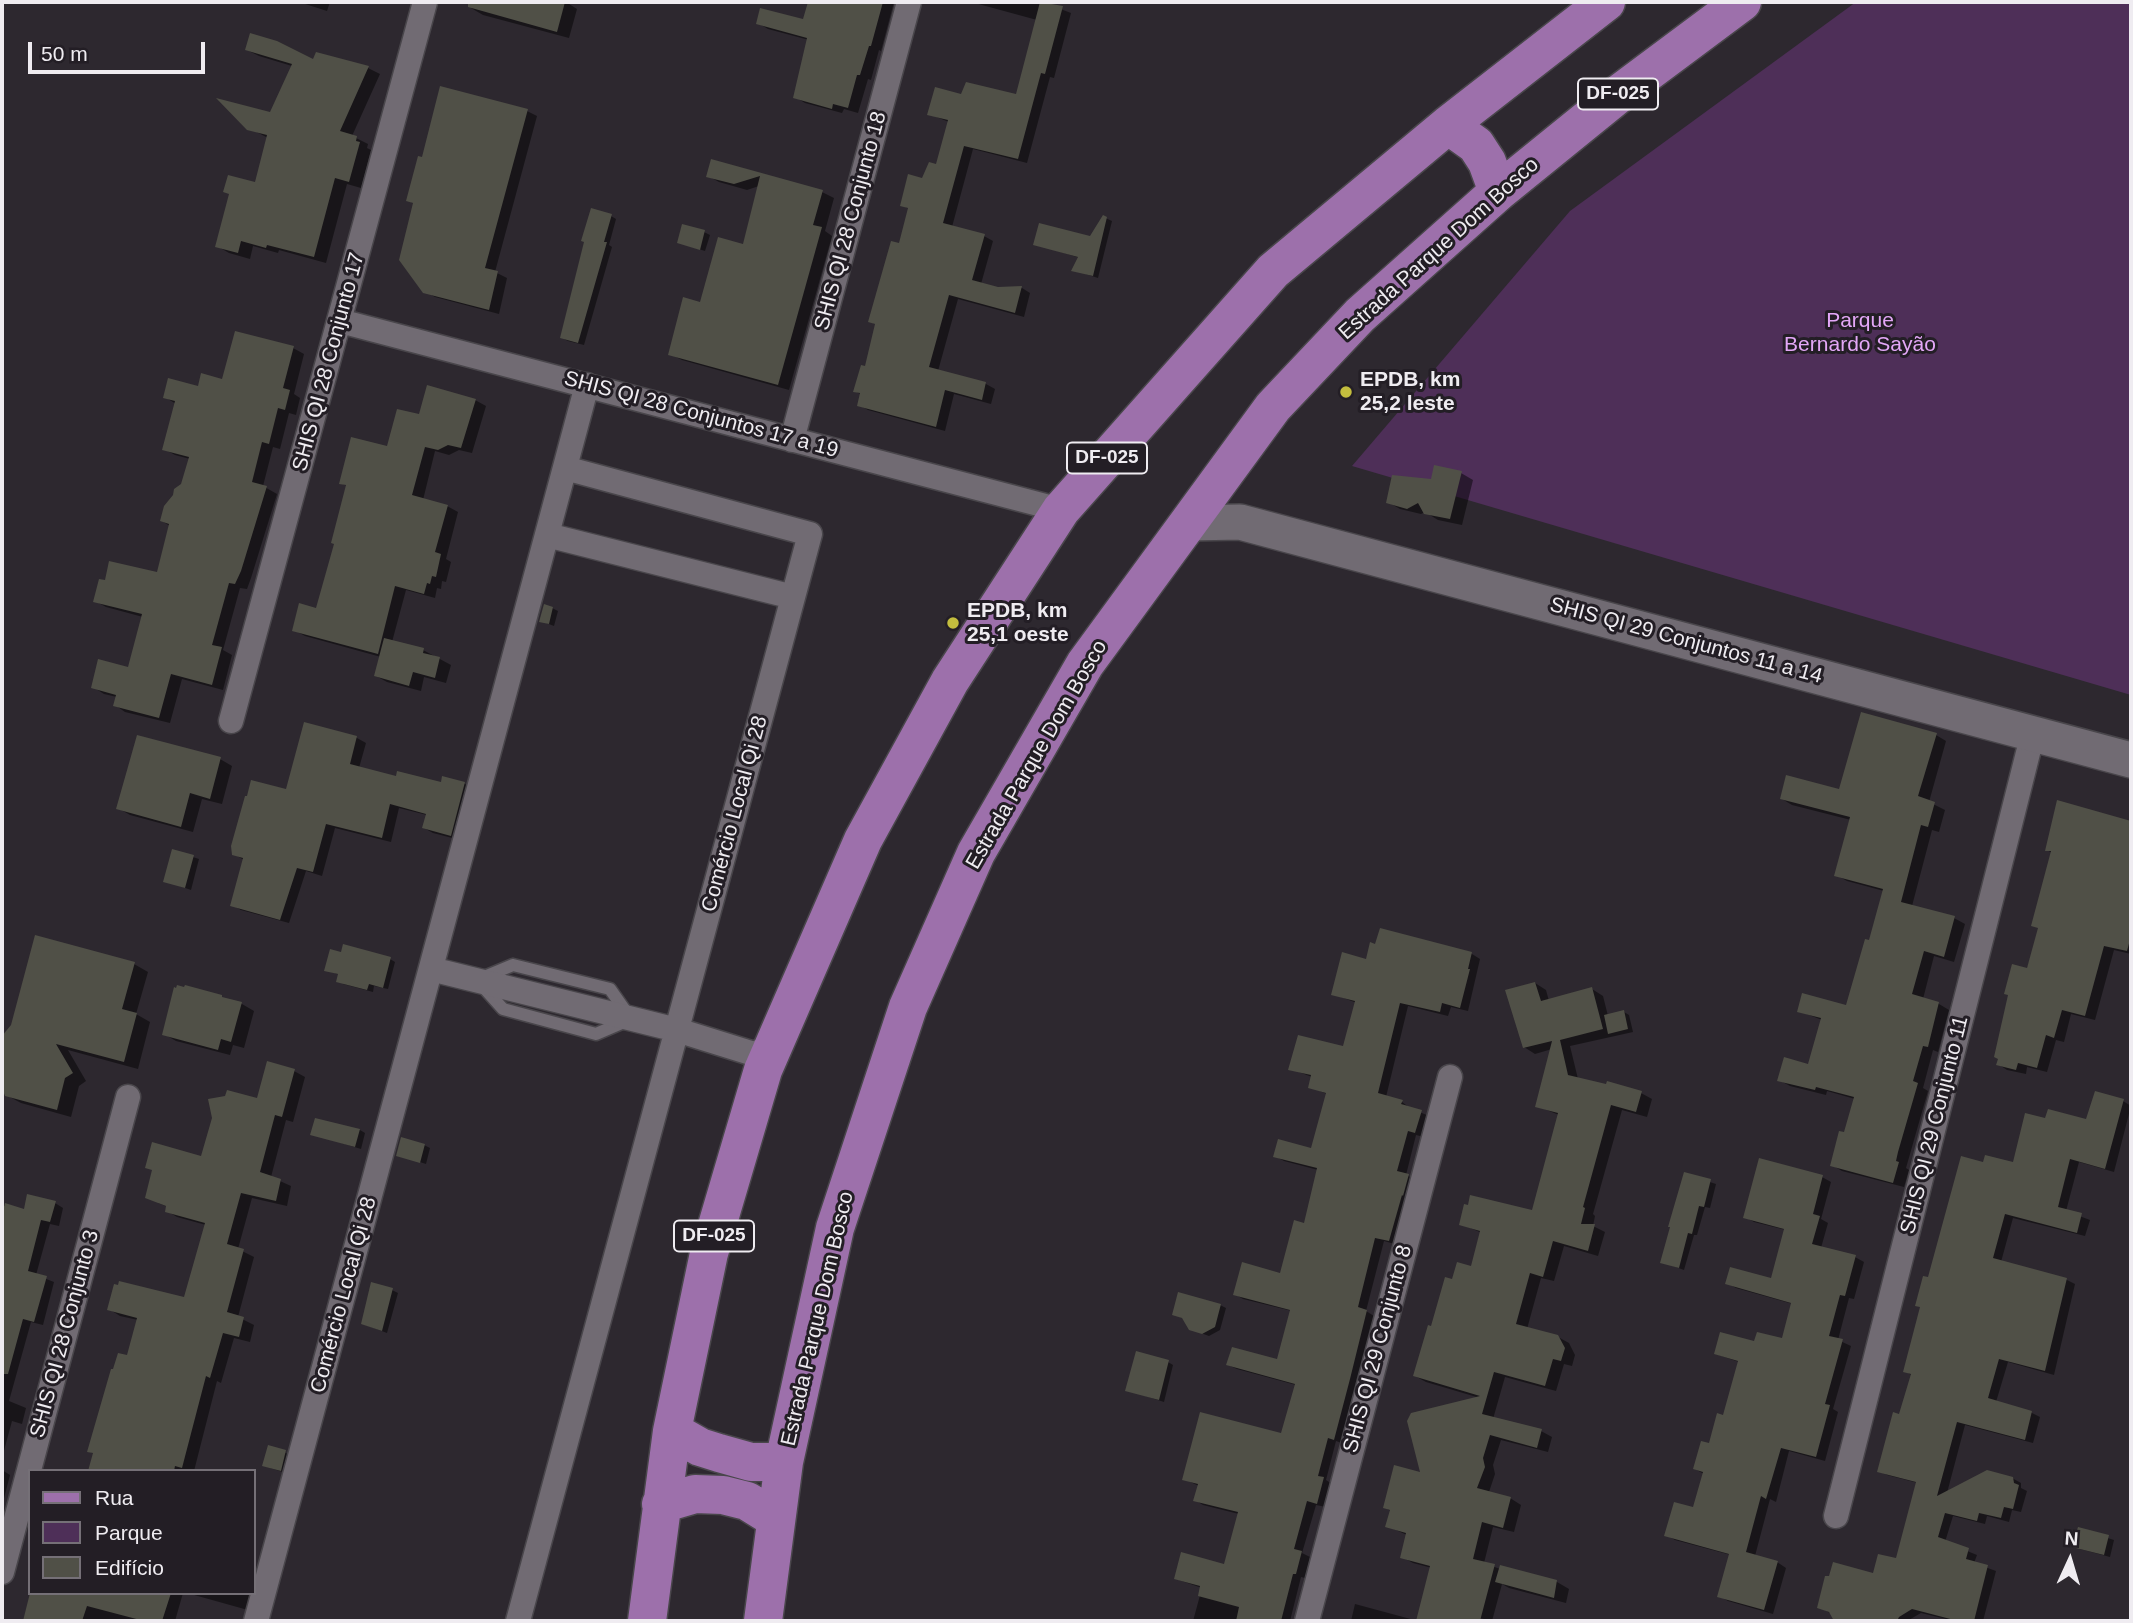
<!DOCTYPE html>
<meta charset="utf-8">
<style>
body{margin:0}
#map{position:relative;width:2133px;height:1623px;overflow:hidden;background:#2d282f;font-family:Helvetica,sans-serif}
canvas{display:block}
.frame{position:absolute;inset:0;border:4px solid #efecf1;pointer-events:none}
.legend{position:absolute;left:28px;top:1469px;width:228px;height:126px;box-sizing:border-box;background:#231e25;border:2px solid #757077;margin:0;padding:9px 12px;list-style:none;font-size:21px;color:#efecf1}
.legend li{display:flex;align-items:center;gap:14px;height:35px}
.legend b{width:35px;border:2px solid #757077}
.north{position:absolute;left:2035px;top:1525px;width:70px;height:70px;-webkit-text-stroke:5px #231e25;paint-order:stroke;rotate:4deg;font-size:19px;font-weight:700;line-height:28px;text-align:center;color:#efecf1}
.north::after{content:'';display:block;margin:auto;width:24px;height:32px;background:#efecf1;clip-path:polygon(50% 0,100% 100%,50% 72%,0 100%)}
.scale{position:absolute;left:28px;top:42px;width:177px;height:32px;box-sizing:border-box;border:4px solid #efecf1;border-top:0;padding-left:9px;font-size:21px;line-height:24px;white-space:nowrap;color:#efecf1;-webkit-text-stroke:5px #231e25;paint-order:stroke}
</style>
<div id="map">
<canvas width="2133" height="1623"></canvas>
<div class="frame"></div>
<ul class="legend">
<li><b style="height:9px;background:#9d70ab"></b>Rua</li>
<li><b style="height:19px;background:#4e2f58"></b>Parque</li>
<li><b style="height:19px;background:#505047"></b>Edifício</li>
</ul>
<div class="north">N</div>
<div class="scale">50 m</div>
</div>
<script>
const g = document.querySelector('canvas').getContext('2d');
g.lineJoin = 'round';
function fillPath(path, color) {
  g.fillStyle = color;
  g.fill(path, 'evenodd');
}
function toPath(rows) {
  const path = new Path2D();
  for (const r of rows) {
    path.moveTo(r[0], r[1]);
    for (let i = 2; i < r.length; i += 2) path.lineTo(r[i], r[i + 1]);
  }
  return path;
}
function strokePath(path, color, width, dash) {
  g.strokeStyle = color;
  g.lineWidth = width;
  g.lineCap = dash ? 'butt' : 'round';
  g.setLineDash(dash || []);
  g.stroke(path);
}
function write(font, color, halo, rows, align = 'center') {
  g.font = font + ' Helvetica,sans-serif';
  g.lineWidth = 6;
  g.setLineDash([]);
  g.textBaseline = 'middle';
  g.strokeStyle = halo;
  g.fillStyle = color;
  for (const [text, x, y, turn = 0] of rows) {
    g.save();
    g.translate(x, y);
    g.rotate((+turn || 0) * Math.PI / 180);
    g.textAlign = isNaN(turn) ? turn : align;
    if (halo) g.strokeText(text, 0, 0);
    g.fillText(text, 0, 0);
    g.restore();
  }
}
const green = toPath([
 [1856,2,2131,2,2131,695,1352,466,1570,211]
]);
const shadow = toPath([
 [299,2,330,2,327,11],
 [472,2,566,2,577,9,569,38,483,15,471,8],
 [809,2,894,2,881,51,879,50,871,80,868,79,858,113,844,109,842,113,805,103,795,97,809,40,768,29,758,23,805,21],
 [971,2,1051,2,1050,5,1071,13,1054,78,1050,77,1027,163,973,149,952,227,984,236,993,241,981,284,998,288,1022,288,1030,293,1024,317,958,299,938,371,986,384,995,389,991,404,954,394,945,431,868,410,859,405,862,395,855,391,866,368,876,325,870,321,900,245,909,209,902,205,937,166,949,122,929,114,962,96,1018,97,1037,20],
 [247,50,368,68,380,74,352,136,368,144,367,148,371,150,361,188,347,184,326,263,279,250,278,253,253,246,250,259,229,253,217,246,256,184,268,138,249,128,270,114,292,66,259,56],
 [527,111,537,116,495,272,507,278,499,314,435,297,424,291,414,204,408,200],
 [712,161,822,192,834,198,825,231,832,236,789,390,682,360,670,354,701,304,745,246,759,186,747,190,719,182,708,176],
 [611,216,616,219,609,245,612,247,584,345,568,341,562,338],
 [1103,217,1112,221,1098,278,1073,270,1080,258,1035,244,1091,238],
 [704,232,710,235,705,251,679,243],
 [293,348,304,354,294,394,300,398,296,415,289,413,280,449,273,447,263,486,277,494,251,578,247,589,240,588,223,650,232,655,223,690,182,679,170,723,125,712,115,705,117,697,104,694,93,687,129,669,143,617,106,607,95,601,158,575,170,526,162,521,183,485,190,459,175,455,164,449,176,404,165,397,223,381],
 [475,400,486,406,472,453,459,450,449,455,435,451,423,500,447,506,458,512,446,559,451,562,446,582,442,581,441,589,437,588,435,598,406,590,392,642,423,650,451,665,446,683,424,677,421,691,387,682,376,676,381,657,305,636,294,630,317,610,336,543,347,486,341,483,388,448,420,416],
 [1461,473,1473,480,1462,525,1438,520,1425,512,1421,514,1400,509,1388,502,1432,481],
 [552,608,558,611,554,626,541,621],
 [305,724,357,738,366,743,359,768,398,779,442,784,443,779,465,784,473,789,460,840,433,833,424,828,427,815,399,808,391,842,335,828,322,876,306,871,289,923,241,910,232,905,244,860,234,854,287,791],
 [1936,735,1946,741,1929,802,1945,810,1939,832,1932,830,1912,906,1954,918,1965,924,1954,962,1934,956,1923,999,1939,1004,1949,1010,1938,1052,1933,1050,1923,1088,1928,1091,1906,1168,1909,1170,1904,1187,1842,1171,1832,1165,1845,1134,1855,1099,1827,1091,1826,1095,1790,1086,1779,1080,1809,1066,1822,1020,1799,1011,1848,1008,1871,942,1884,891,1847,881,1836,875,1851,820,1792,805,1782,799,1841,792],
 [220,759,232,766,222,804,202,799,193,832,130,815,118,808],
 [2058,802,2131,823,2131,954,2114,950,2095,1020,2071,1014,2064,1042,2056,1040,2047,1072,2027,1067,2026,1074,2007,1070,1998,1064,2039,929,2052,853,2047,850],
 [174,851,199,859,191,890,165,881],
 [1381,930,1472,954,1480,959,1468,1011,1451,1007,1448,1016,1408,1006,1386,1097,1402,1102,1410,1108,1429,1116,1424,1137,1416,1135,1406,1175,1417,1180,1398,1245,1384,1241,1366,1311,1374,1316,1342,1443,1336,1441,1326,1480,1332,1484,1326,1507,1316,1505,1302,1553,1310,1557,1305,1578,1301,1577,1290,1621,1193,1621,1202,1588,1176,1579,1225,1566,1239,1514,1203,1505,1195,1500,1199,1486,1184,1479,1282,1435,1296,1385,1237,1369,1228,1365,1278,1361,1292,1311,1243,1299,1235,1294,1281,1275,1305,1225,1318,1170,1284,1161,1275,1156,1312,1150,1327,1094,1310,1087,1312,1077,1291,1069,1344,1048,1357,1003,1333,994,1367,961,1377,946],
 [390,959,395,962,388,989,374,986,373,992,343,984,340,975,326,970],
 [134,964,148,972,136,1014,150,1022,138,1069,68,1050,86,1081,79,1086,71,1117,21,1103,6,1095,2,1089,2,1037,13,1025],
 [1535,983,1546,990,1549,1001,1592,989,1603,996,1608,1016,1624,1012,1629,1015,1633,1032,1570,1046,1578,1079,1641,1093,1652,1099,1647,1117,1622,1110,1593,1214,1595,1216,1593,1226,1605,1232,1598,1256,1564,1246,1554,1281,1541,1278,1527,1329,1558,1337,1569,1343,1575,1355,1572,1366,1564,1364,1556,1391,1505,1377,1493,1419,1541,1431,1552,1437,1548,1452,1501,1440,1493,1465,1495,1474,1489,1492,1510,1498,1521,1505,1514,1532,1493,1527,1484,1563,1500,1569,1557,1582,1569,1589,1566,1603,1509,1588,1502,1584,1492,1621,1464,1614,1462,1621,1351,1621,1355,1604,1418,1621,1432,1568,1413,1563,1402,1557,1407,1535,1387,1526,1391,1511,1385,1508,1422,1475,1480,1398,1426,1382,1415,1376,1454,1281,1473,1268,1482,1233,1461,1224,1533,1212,1559,1115,1537,1106,1552,1049,1535,1054,1524,1047],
 [185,987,242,1004,254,1011,244,1048,233,1045,230,1055,176,1041,164,1034,175,989],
 [294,1071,305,1077,293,1122,286,1120,271,1177,291,1186,287,1206,252,1198,238,1249,254,1257,238,1317,254,1325,250,1342,234,1338,221,1383,217,1381,194,1471,90,1471,94,1454,89,1451,128,1358,138,1320,120,1316,109,1309,185,1300,206,1225,177,1217,167,1211,168,1207,158,1203,258,1100],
 [2123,1101,2131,1106,2114,1172,2079,1162,2066,1211,2090,1220,2085,1236,2013,1218,2001,1262,2067,1280,2075,1284,2054,1375,2008,1362,1996,1402,2032,1413,2040,1417,2033,1443,1965,1425,1947,1493,2012,1478,2021,1483,2021,1488,2027,1491,2021,1512,2012,1510,2009,1522,1987,1516,1985,1524,1953,1516,1945,1542,1977,1555,1974,1563,1996,1571,1983,1621,1954,1621,1921,1613,1907,1621,1836,1621,1832,1614,1819,1607,1897,1561,1918,1483,1887,1475,1879,1471,1901,1416,1913,1376,1905,1371,1929,1279,1984,1164,2014,1164,2046,1120,2088,1121],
 [360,1130,365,1133,361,1149,312,1134],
 [424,1145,430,1148,426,1164,398,1155],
 [1685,1174,1716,1184,1710,1208,1705,1207,1697,1235,1694,1235,1684,1270,1662,1262],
 [1822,1177,1831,1182,1821,1219,1828,1223,1821,1248,1855,1257,1864,1262,1854,1299,1849,1298,1838,1340,1851,1346,1833,1409,1838,1412,1825,1461,1789,1451,1776,1502,1770,1499,1755,1556,1777,1562,1786,1568,1773,1614,1728,1601,1719,1596,1731,1555,1675,1540,1666,1535,1694,1509,1704,1474,1695,1469,1724,1417,1739,1362,1716,1354,1756,1343,1783,1340,1793,1304,1736,1288,1727,1283,1772,1280,1786,1230,1754,1222,1745,1217],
 [55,1203,63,1208,59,1226,50,1224,36,1275,54,1282,43,1325,31,1322,9,1401,26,1408,22,1424,12,1421,2,1458,2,1204,25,1211],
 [392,1290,398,1293,387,1333,363,1324],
 [1220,1305,1226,1308,1220,1330,1209,1336,1190,1329,1184,1319,1174,1314],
 [1168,1362,1173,1365,1164,1402,1127,1390],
 [269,1447,291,1455,286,1473,270,1468],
 [2,1470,10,1475,2,1506],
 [2079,1529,2114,1540,2110,1557,2080,1549],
 [32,1593,183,1593,175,1621,131,1621,122,1619,121,1621,28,1621,25,1620],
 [187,1593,251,1593,255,1612]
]);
const building = toPath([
 [468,2,565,2,557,32,468,7],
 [808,2,883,2,871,46,869,46,860,75,857,75,848,108,833,104,832,109,793,98,807,38,756,24,760,8,803,19],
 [1040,2,1063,6,1045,74,1041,73,1018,159,964,146,943,223,985,234,972,280,998,287,1022,286,1015,313,949,295,929,367,986,382,982,400,945,390,936,427,857,406,860,393,853,392,861,365,865,366,875,324,868,322,891,241,899,243,908,208,900,206,908,174,922,178,929,162,936,164,948,120,927,115,935,87,961,94,966,82,1016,94],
 [250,33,277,41,313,59,316,52,369,66,340,131,357,136,356,141,360,142,349,182,335,178,314,257,267,245,266,248,241,241,238,253,215,247,229,194,223,192,228,175,255,182,267,135,247,130,216,98,270,112,292,64,245,50],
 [440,86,528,109,485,268,498,271,489,310,423,293,399,260,413,203,406,201,418,156,422,157],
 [711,159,823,190,813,225,822,227,778,385,668,355,683,297,700,302,718,237,743,244,760,176,734,184,706,177],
 [591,208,612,214,604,242,607,242,578,343,560,338,584,242,581,241],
 [1103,215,1107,217,1093,276,1071,271,1078,257,1033,245,1039,223,1090,236],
 [682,224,705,230,700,250,677,243],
 [235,331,294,346,283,388,290,390,285,410,278,408,269,444,262,442,252,482,267,486,241,571,235,584,229,583,212,645,222,647,212,685,171,674,159,718,113,706,116,695,91,688,98,659,128,667,142,614,93,602,99,579,105,580,109,561,157,572,169,524,160,521,164,506,173,495,174,489,181,484,189,457,162,450,175,401,163,398,168,378,198,386,201,373,222,379],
 [427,385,476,399,461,448,448,445,438,450,425,447,412,495,448,505,435,552,441,554,436,577,432,576,430,584,427,583,424,594,395,586,378,654,292,631,299,603,316,608,334,544,331,543,346,485,339,484,351,437,387,446,397,409,419,414],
 [1434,465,1462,471,1450,519,1424,514,1418,503,1407,509,1386,503,1392,475,1431,479],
 [544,604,553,607,549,624,539,622],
 [384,638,424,648,423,653,440,657,435,678,413,672,409,686,374,676],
 [1861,712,1937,733,1918,796,1935,802,1928,827,1921,825,1901,902,1955,916,1944,957,1924,951,1912,994,1939,1002,1928,1047,1923,1046,1913,1081,1918,1083,1898,1152,1896,1161,1899,1162,1893,1183,1830,1166,1839,1131,1844,1132,1854,1097,1816,1087,1815,1090,1777,1081,1784,1057,1808,1064,1821,1018,1797,1012,1802,993,1846,1005,1865,939,1869,940,1883,889,1834,876,1850,817,1780,799,1786,775,1839,789],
 [304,722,357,736,350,764,396,776,397,771,441,782,442,776,465,782,451,836,422,828,426,814,390,804,382,838,326,824,313,872,297,868,280,920,230,906,243,858,232,855,231,846,245,796,247,796,251,780,286,789],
 [137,735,221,757,210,799,190,793,181,827,116,809],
 [2057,800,2131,821,2131,936,2127,951,2104,946,2085,1016,2062,1010,2054,1038,2046,1035,2037,1068,2018,1063,2016,1070,1996,1065,1998,1059,1994,1057,2008,995,2004,994,2012,964,2027,968,2038,928,2031,926,2051,851,2045,851],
 [172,849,194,855,185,888,163,882],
 [1380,928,1472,952,1468,969,1470,969,1460,1008,1442,1003,1440,1012,1400,1003,1378,1093,1403,1100,1401,1104,1422,1110,1415,1133,1408,1131,1397,1171,1409,1174,1403,1196,1402,1195,1389,1241,1375,1238,1358,1307,1367,1310,1350,1379,1334,1440,1328,1438,1318,1476,1324,1477,1317,1504,1307,1501,1294,1549,1302,1551,1296,1574,1293,1574,1281,1621,1236,1621,1239,1607,1198,1596,1200,1586,1174,1579,1181,1552,1224,1564,1238,1512,1193,1501,1198,1484,1182,1480,1200,1412,1281,1433,1295,1384,1226,1365,1232,1347,1277,1359,1290,1310,1233,1295,1242,1262,1280,1273,1294,1220,1304,1223,1317,1168,1273,1157,1278,1139,1311,1148,1326,1093,1308,1088,1311,1075,1288,1070,1298,1035,1343,1046,1355,1001,1331,995,1342,952,1366,959,1370,942,1375,944],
 [35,935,135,962,122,1009,137,1013,124,1062,56,1044,73,1073,65,1078,57,1110,5,1096,2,1088,2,1036,11,1025],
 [343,944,391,957,383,988,369,984,367,990,336,982,338,974,324,971,330,949,341,952],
 [1535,982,1541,1001,1592,987,1603,1029,1560,1040,1568,1075,1606,1084,1607,1081,1642,1091,1636,1112,1611,1105,1583,1207,1585,1208,1581,1224,1595,1224,1588,1251,1553,1241,1543,1277,1530,1273,1516,1324,1558,1335,1565,1348,1561,1361,1553,1359,1545,1386,1494,1372,1482,1414,1542,1429,1537,1448,1490,1435,1483,1458,1485,1467,1477,1488,1511,1497,1503,1528,1482,1522,1473,1559,1495,1564,1480,1621,1416,1621,1430,1566,1400,1558,1406,1533,1385,1527,1390,1510,1383,1508,1394,1465,1420,1472,1407,1421,1411,1413,1480,1396,1413,1376,1428,1325,1431,1326,1445,1277,1452,1279,1457,1262,1471,1266,1480,1231,1459,1225,1464,1204,1468,1205,1470,1195,1532,1210,1558,1113,1535,1107,1552,1041,1523,1048,1505,990],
 [177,985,184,987,185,985,222,995,222,997,242,1002,231,1042,221,1039,218,1050,162,1035,174,987,176,988],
 [1624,1010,1628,1029,1608,1034,1604,1015],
 [267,1061,295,1069,282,1117,275,1115,260,1172,281,1179,276,1201,241,1193,227,1244,244,1249,227,1312,244,1317,239,1337,223,1333,210,1378,206,1376,182,1468,175,1466,174,1471,88,1471,93,1453,87,1452,111,1369,113,1369,118,1353,127,1355,137,1318,107,1310,114,1284,118,1285,119,1281,184,1297,205,1223,165,1212,166,1206,145,1198,152,1170,145,1168,152,1142,201,1156,212,1118,208,1099,225,1096,227,1090,257,1098],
 [2095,1091,2124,1099,2105,1169,2070,1159,2058,1207,2082,1213,2077,1233,2005,1214,1993,1258,2067,1278,2045,1371,1999,1359,1988,1398,2032,1411,2025,1440,1957,1422,1937,1496,1987,1470,2013,1477,2014,1483,2019,1485,2013,1509,2004,1507,2001,1518,1979,1513,1977,1521,1945,1513,1938,1537,1969,1548,1966,1559,1988,1565,1974,1621,1958,1621,1912,1609,1899,1617,1897,1621,1834,1621,1829,1612,1817,1608,1825,1576,1829,1576,1833,1562,1873,1573,1878,1554,1896,1558,1916,1482,1877,1472,1893,1412,1899,1414,1911,1374,1903,1372,1920,1307,1915,1306,1923,1276,1928,1277,1961,1156,1983,1162,1985,1155,2013,1162,2025,1113,2045,1118,2048,1109,2086,1119],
 [315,1118,360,1129,355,1147,310,1135],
 [401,1137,425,1144,420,1163,396,1156],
 [1759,1158,1823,1175,1813,1214,1820,1216,1812,1244,1856,1255,1845,1296,1840,1295,1829,1336,1843,1339,1825,1404,1830,1405,1816,1457,1781,1448,1766,1499,1761,1496,1746,1552,1778,1561,1764,1610,1717,1597,1729,1554,1664,1536,1674,1502,1693,1507,1703,1472,1693,1469,1701,1441,1709,1443,1717,1413,1723,1415,1738,1361,1714,1354,1720,1332,1754,1341,1757,1332,1782,1338,1791,1303,1725,1284,1730,1267,1771,1278,1784,1229,1743,1218],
 [1684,1172,1711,1179,1704,1207,1699,1206,1692,1234,1688,1233,1679,1268,1660,1263,1670,1227,1668,1227],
 [27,1194,56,1201,50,1222,41,1220,28,1271,47,1276,34,1322,23,1319,8,1374,2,1374,2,1214,5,1203,24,1209],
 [371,1282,393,1288,382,1331,361,1324],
 [1178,1292,1221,1304,1215,1327,1202,1334,1189,1330,1182,1318,1172,1315],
 [1136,1351,1169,1360,1159,1400,1125,1391],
 [268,1445,286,1450,281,1471,262,1466],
 [2078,1527,2109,1535,2104,1555,2072,1547],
 [1500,1565,1557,1580,1554,1598,1495,1582],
 [30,1593,171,1593,162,1621,144,1621,87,1606,82,1621,23,1621]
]);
const lane = toPath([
 [513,965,610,989,631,1019,596,1034,503,1009,477,980,513,965]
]);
const street = toPath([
 [340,321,1061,510],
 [792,440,909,2],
 [547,535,793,597],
 [231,721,425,2],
 [431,969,677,1030,754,1054,773,1045],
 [1836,1516,2033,733],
 [2,1572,128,1097],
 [256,1621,587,385],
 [518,1621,810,534,565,468],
 [1307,1621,1450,1077]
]);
const secondary = toPath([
 [1189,523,1240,522,2131,760]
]);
const primary = toPath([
 [1448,125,1476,145,1487,162,1498,192],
 [672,1431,700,1447,719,1453,751,1462,784,1462],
 [661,1504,695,1494,723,1495,747,1501,776,1519],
 [647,1621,672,1431,709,1253,763,1070,863,840,950,681,1061,510,1273,271,1448,125,1606,2],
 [763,1621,784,1462,835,1228,908,1007,976,853,1085,664,1273,407,1360,315,1498,192,1620,93,1742,2]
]);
const markers = [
 [1346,392,7,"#c3bd3e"],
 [953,623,7,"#c3bd3e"]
];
const shields = [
 [1618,94,80],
 [1107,458,80],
 [714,1236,80]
];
const shieldNames = [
 ["DF-025",1618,94],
 ["DF-025",1107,458],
 ["DF-025",714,1236]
];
const streetNames = [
 ["SHIS QI 28 Conjunto 18",851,221,-75],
 ["Estrada Parque Dom Bosco",1439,249,-42],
 ["SHIS QI 28 Conjunto 17",329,362,-75],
 ["SHIS QI 28 Conjuntos 17 a 19",701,415,15],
 ["SHIS QI 29 Conjuntos 11 a 14",1686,641,15],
 ["Estrada Parque Dom Bosco",1037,755,-60],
 ["Comércio Local Qi 28",735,814,-75],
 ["SHIS QI 29 Conjunto 11",1935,1125,-76],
 ["Comércio Local Qi 28",344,1295,-75],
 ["Estrada Parque Dom Bosco",818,1319,-77],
 ["SHIS QI 28 Conjunto 3",65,1334,-75],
 ["SHIS QI 29 Conjunto 8",1378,1349,-75]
];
const parkNames = [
 ["Parque",1860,321],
 ["Bernardo Sayão",1860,345]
];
const poiNames = [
 ["EPDB, km",1360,380],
 ["25,2 leste",1360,404],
 ["EPDB, km",967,611],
 ["25,1 oeste",967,635]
];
fillPath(green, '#4e2f58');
fillPath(shadow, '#0007');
fillPath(building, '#505047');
strokePath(lane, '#49464b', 15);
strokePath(street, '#49464b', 27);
strokePath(secondary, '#49464b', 38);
strokePath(primary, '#49464b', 41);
strokePath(lane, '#716b73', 12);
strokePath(street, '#716b73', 24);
strokePath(secondary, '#716b73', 35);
strokePath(primary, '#9d70ab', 38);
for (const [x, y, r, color] of markers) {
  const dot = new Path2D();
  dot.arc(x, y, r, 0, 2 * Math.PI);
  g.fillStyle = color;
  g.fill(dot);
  strokePath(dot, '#231e25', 2.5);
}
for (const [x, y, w] of shields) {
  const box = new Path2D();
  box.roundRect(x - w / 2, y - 15.5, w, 31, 5);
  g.fillStyle = '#231e25';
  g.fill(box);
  strokePath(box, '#efecf1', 2);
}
write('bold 19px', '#efecf1', null, shieldNames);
write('21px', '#efecf1', '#231e25', streetNames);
write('21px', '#e3a7f7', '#231e25', parkNames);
write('bold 21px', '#efecf1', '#231e25', poiNames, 'left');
</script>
